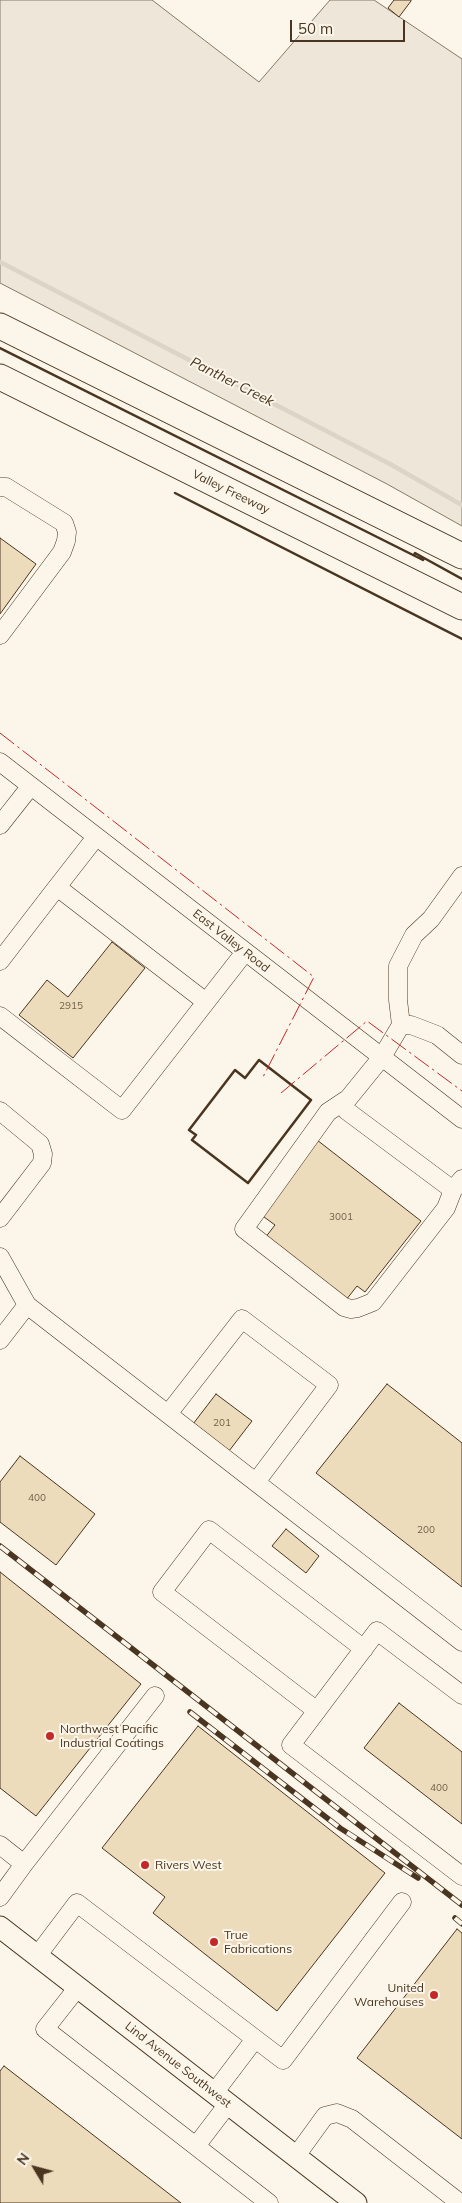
<!DOCTYPE html>
<style>
body{margin:0}
#map{position:relative;width:462px;height:2203px;overflow:hidden;background:#fbf6e9;font-family:Mulish,sans-serif}
canvas{display:block}
.north{position:absolute;left:10px;top:2143px;width:50px;height:50px;-webkit-text-stroke:4px #fbf6e9;paint-order:stroke;rotate:307deg;font-size:14px;font-weight:700;line-height:20px;text-align:center;color:#4a3520}
.north::after{content:'';display:block;margin:auto;width:18px;height:22px;background:#4a3520;clip-path:polygon(50% 0,100% 100%,50% 72%,0 100%)}
.scale{position:absolute;left:290px;top:20px;width:115px;height:22px;box-sizing:border-box;border:2px solid #4a3520;border-top:0;padding-left:6px;font-size:15px;line-height:18px;white-space:nowrap;color:#4a3520;-webkit-text-stroke:4px #fbf6e9;paint-order:stroke}
</style>
<div id="map">
<canvas width="462" height="2203"></canvas>
<div class="north">N</div>
<div class="scale">50 m</div>
</div>
<script>
const g = document.querySelector('canvas').getContext('2d');
g.lineJoin = 'round';
function fillPath(path, color) {
  g.fillStyle = color;
  g.fill(path, 'evenodd');
}
function toPath(rows) {
  const path = new Path2D();
  for (const r of rows) {
    path.moveTo(r[0], r[1]);
    for (let i = 2; i < r.length; i += 2) path.lineTo(r[i], r[i + 1]);
  }
  return path;
}
function strokePath(path, color, width, dash) {
  g.strokeStyle = color;
  g.lineWidth = width;
  g.lineCap = dash ? 'butt' : 'round';
  g.setLineDash(dash || []);
  g.stroke(path);
}
function write(font, color, halo, rows, align = 'center') {
  g.font = font + ' Mulish,sans-serif';
  g.lineWidth = 4;
  g.setLineDash([]);
  g.textBaseline = 'middle';
  g.strokeStyle = halo;
  g.fillStyle = color;
  for (const [text, x, y, turn = 0] of rows) {
    g.save();
    g.translate(x, y);
    g.rotate((+turn || 0) * Math.PI / 180);
    g.textAlign = isNaN(turn) ? turn : align;
    if (halo) g.strokeText(text, 0, 0);
    g.fillText(text, 0, 0);
    g.restore();
  }
}
const green = toPath([
 [0,0,152,0,259,82,330,0,374,0,462,59,462,526,387,484,0,283,0,0]
]);
const stream = toPath([
 [0,262,390,464,462,505]
]);
const building = toPath([
 [394,0,411,0,411,1,399,17,388,8,394,0],
 [0,538,36,564,0,614,0,538],
 [112,942,145,968,73,1058,19,1015,47,980,68,997,112,942],
 [317,1140,421,1221,365,1292,357,1286,346,1300,265,1238,275,1225,260,1214,317,1140],
 [387,1384,462,1443,462,1587,316,1473,387,1384],
 [216,1394,252,1421,229,1451,193,1424,216,1394],
 [20,1456,95,1514,56,1565,0,1522,0,1482,20,1456],
 [286,1529,319,1556,306,1573,272,1546,286,1529],
 [0,1572,141,1684,36,1816,0,1788,0,1572],
 [399,1703,462,1752,462,1824,364,1748,399,1703],
 [198,1726,385,1873,277,2011,153,1913,165,1897,102,1848,198,1726],
 [457,1929,462,1933,462,2139,357,2058,457,1929],
 [4,2066,181,2203,0,2203,0,2071,4,2066]
]);
const minor = toPath([
 [0,487,6,487,64,523,67,532,66,541,62,552,0,635],
 [0,762,462,1119],
 [0,825,30,787],
 [96,837,57,887,206,1002,245,952],
 [0,961,57,887],
 [0,1016,122,1110,206,1002],
 [401,1025,411,1025,437,1035,462,1055],
 [346,1100,328,1112,244,1229,344,1307,351,1309,358,1308,373,1302,446,1208,453,1190,462,1179],
 [0,1111,40,1144,43,1154,42,1163,0,1218],
 [453,1190,347,1111,343,1105,382,1057,401,1025,398,1000,398,966,414,935,431,919,462,876],
 [0,1257,27,1305,462,1642],
 [0,1340,27,1305],
 [168,1414,242,1319,329,1385,256,1482],
 [462,1695,377,1631,291,1745,462,1876],
 [317,1711,162,1592,209,1530,364,1649],
 [0,1845,24,1864,155,1696],
 [0,1897,24,1864],
 [37,1956,77,1903,283,2060,402,1902],
 [78,1987,45,2029,269,2203],
 [214,2093,255,2039],
 [196,2146,228,2104],
 [296,2156,325,2116,337,2113,352,2119,460,2203]
]);
const major = toPath([
 [0,1927,356,2203]
]);
const highway = toPath([
 [0,326,462,556],
 [0,377,462,607]
]);
const rail = toPath([
 [0,1546,462,1905],
 [190,1712,340,1828,418,1878],
 [455,1918,462,1924]
]);
const wall = toPath([
 [0,348,423,560,424,558,415,553,414,555],
 [175,493,462,639],
 [424,558,462,579],
 [259,1060,311,1100,248,1183,192,1140,196,1135,189,1130,235,1070,245,1078,259,1060]
]);
const power = toPath([
 [0,733,314,977,263,1077],
 [281,1093,367,1021,462,1091]
]);
const markers = [
 [50,1736,5,"#c62828"],
 [145,1865,5,"#c62828"],
 [214,1942,5,"#c62828"],
 [434,1995,5,"#c62828"]
];
const numberNames = [
 ["2915",71,1006],
 ["3001",341,1217],
 ["201",222,1423],
 ["400",37,1498],
 ["200",426,1530],
 ["400",439,1788]
];
const streetNames = [
 ["Valley Freeway",231,492,26],
 ["East Valley Road",231,941,38],
 ["Lind Avenue Southwest",178,2065,38]
];
const poiNames = [
 ["Northwest Pacific",60,1729],
 ["Industrial Coatings",60,1743],
 ["Rivers West",155,1865],
 ["True",224,1935],
 ["Fabrications",224,1949],
 ["United",424,1988,"right"],
 ["Warehouses",424,2002,"right"]
];
const waterNames = [
 ["Panther Creek",232,382,27]
];
fillPath(green, '#ede6d9');
strokePath(green, '#887966', 1);
strokePath(stream, '#dcd4c6', 4.5);
fillPath(building, '#ecdcbc');
strokePath(building, '#4a3520', 1);
strokePath(minor, '#4a3520', 19);
strokePath(major, '#4a3520', 23);
strokePath(highway, '#4a3520', 27);
strokePath(minor, '#fbf6e9', 18);
strokePath(major, '#fbf6e9', 21);
strokePath(highway, '#fbf6e9', 25);
strokePath(rail, '#4a3520', 5.5);
strokePath(rail, '#fbf6e9', 4, [11]);
strokePath(wall, '#4a3520', 2.5);
strokePath(power, '#c62828', 1, [18, 4, 2.5, 4]);
for (const [x, y, r, color] of markers) {
  const dot = new Path2D();
  dot.arc(x, y, r, 0, 2 * Math.PI);
  g.fillStyle = color;
  g.fill(dot);
  strokePath(dot, '#fbf6e9', 2);
}
write('10px', '#725f47', null, numberNames);
write('12px', '#4a3520', '#fbf6e9', streetNames);
write('12px', '#4a3520', '#fbf6e9', poiNames, 'left');
write('italic 14px', '#4a3520', '#fbf6e9', waterNames);
</script>
